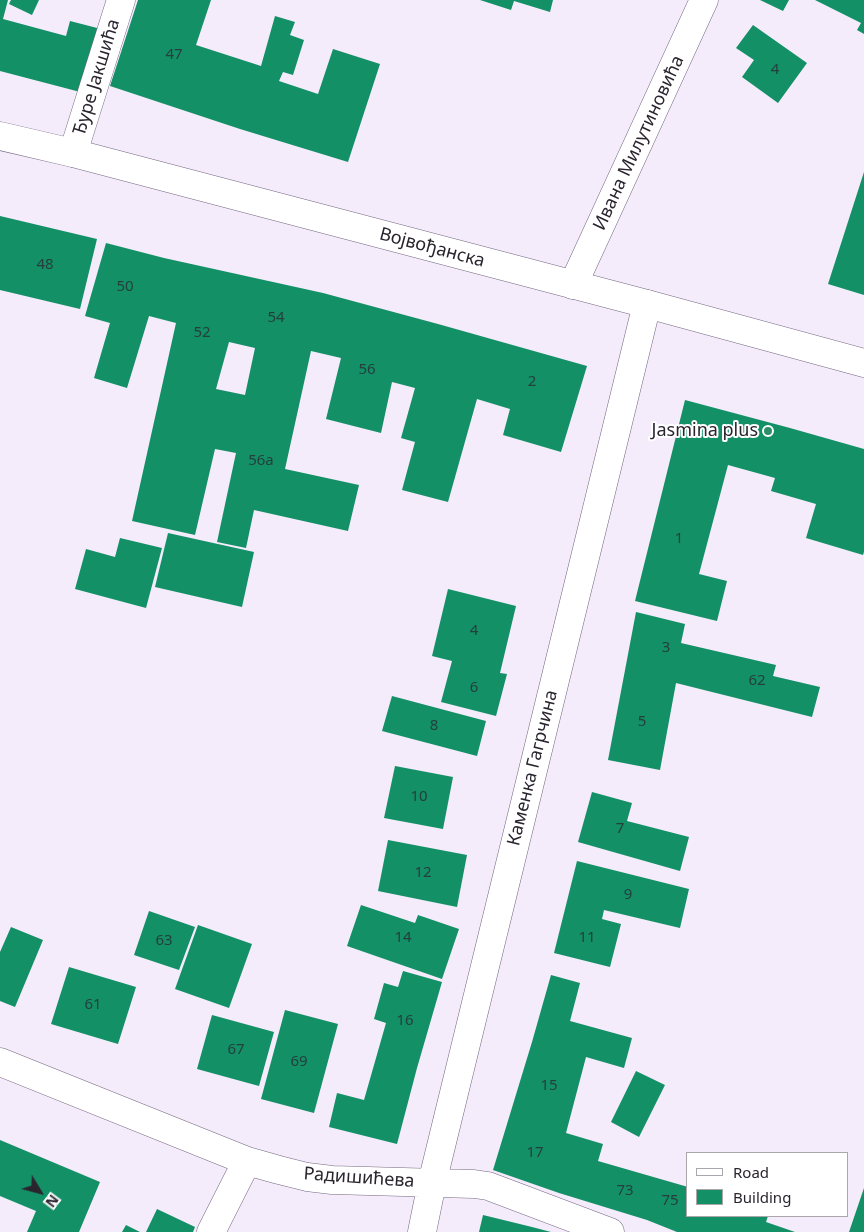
<!DOCTYPE html>
<meta charset="utf-8">
<style>
body{margin:0}
#map{position:relative;width:864px;height:1232px;overflow:hidden;background:#f4ebfb;font-family:"Noto Sans",sans-serif}
canvas{display:block}
.legend{position:absolute;left:686px;top:1152px;width:162px;height:65px;box-sizing:border-box;background:#fff;border:1px solid #a9a7ab;margin:0;padding:6px 9px;list-style:none;font-size:15px;color:#29242e}
.legend li{display:flex;align-items:center;gap:10px;height:25px}
.legend b{width:25px;border:1px solid #a9a7ab}
.north{position:absolute;left:15px;top:1167px;width:50px;height:50px;-webkit-text-stroke:4px #fff;paint-order:stroke;rotate:127deg;font-size:14px;font-weight:700;line-height:20px;text-align:center;color:#29242e}
.north::after{content:'';display:block;margin:auto;width:18px;height:22px;background:#29242e;clip-path:polygon(50% 0,100% 100%,50% 72%,0 100%)}
</style>
<div id="map">
<canvas width="864" height="1232"></canvas>
<ul class="legend">
<li><b style="height:6px;background:#fff"></b>Road</li>
<li><b style="height:14px;background:#139066"></b>Building</li>
</ul>
<div class="north">N</div>
</div>
<script>
const g = document.querySelector('canvas').getContext('2d');
g.lineJoin = 'round';
function fillPath(path, color) {
  g.fillStyle = color;
  g.fill(path, 'evenodd');
}
function toPath(rows) {
  const path = new Path2D();
  for (const r of rows) {
    path.moveTo(r[0], r[1]);
    for (let i = 2; i < r.length; i += 2) path.lineTo(r[i], r[i + 1]);
  }
  return path;
}
function strokePath(path, color, width, dash) {
  g.strokeStyle = color;
  g.lineWidth = width;
  g.lineCap = dash ? 'butt' : 'round';
  g.setLineDash(dash || []);
  g.stroke(path);
}
function write(font, color, halo, rows, align = 'center') {
  g.font = font + ' "Noto Sans",sans-serif';
  g.lineWidth = 4;
  g.setLineDash([]);
  g.textBaseline = 'middle';
  g.strokeStyle = halo;
  g.fillStyle = color;
  for (const [text, x, y, turn = 0] of rows) {
    g.save();
    g.translate(x, y);
    g.rotate((+turn || 0) * Math.PI / 180);
    g.textAlign = isNaN(turn) ? turn : align;
    if (halo) g.strokeText(text, 0, 0);
    g.fillText(text, 0, 0);
    g.restore();
  }
}
const building = toPath([
 [0,0,8,0,3,19,66,36,70,21,101,29,84,93,0,71],
 [11,0,39,0,32,15,9,4],
 [138,0,211,0,196,45,261,66,275,16,295,22,290,35,304,40,293,75,283,72,279,81,318,94,333,49,380,64,348,162,240,129,110,86],
 [480,0,553,0,550,12,514,1,511,10],
 [760,0,789,0,783,11],
 [815,0,864,0,864,34,857,30,861,23],
 [753,25,807,63,778,103,742,77,754,60,736,48],
 [864,172,864,295,828,284],
 [0,216,97,239,80,309,0,290],
 [106,243,164,258,323,293,438,324,587,366,561,452,503,435,510,409,477,399,448,502,402,490,415,442,401,438,415,388,392,382,381,433,326,419,341,358,311,351,285,469,359,485,348,531,254,510,246,548,217,542,236,453,215,449,195,535,132,521,176,323,149,316,127,388,94,378,110,323,85,316],
 [229,342,255,348,245,395,216,389],
 [685,400,790,428,864,449,864,552,863,555,806,538,816,504,771,491,775,478,728,465,699,574,727,581,717,621,635,601],
 [168,533,254,552,242,607,155,587],
 [120,538,162,548,146,608,75,589,86,549,115,557],
 [448,589,516,606,500,673,507,674,496,716,441,702,452,661,432,656],
 [636,612,685,624,681,643,776,665,773,676,820,687,812,717,676,683,660,770,608,760],
 [392,696,486,721,477,756,382,731],
 [395,766,453,777,443,829,384,818],
 [592,792,632,803,627,821,689,837,680,871,578,842],
 [388,840,467,855,457,907,378,891],
 [577,861,689,889,680,928,604,910,602,919,621,924,610,967,554,953],
 [361,905,415,923,418,915,459,929,442,979,347,946],
 [149,911,195,927,179,970,134,955],
 [198,925,252,944,229,1008,175,989],
 [11,927,43,940,15,1007,0,1001,0,952],
 [69,967,136,987,118,1044,51,1024],
 [403,971,442,982,417,1068,397,1144,329,1127,337,1093,364,1100,386,1023,374,1019,384,983,398,987],
 [551,975,580,983,570,1021,632,1038,624,1068,586,1057,566,1133,603,1144,598,1161,688,1187,688,1216,768,1216,766,1222,795,1232,677,1232,647,1220,559,1193,493,1170,532,1042],
 [285,1010,338,1024,314,1113,261,1099],
 [212,1015,274,1032,259,1086,197,1069],
 [636,1071,665,1085,639,1137,611,1122],
 [0,1140,100,1182,79,1232,27,1232,36,1211,0,1196],
 [864,1188,864,1232,849,1232],
 [157,1209,195,1227,193,1232,146,1232],
 [483,1215,532,1227,551,1232,479,1232],
 [126,1225,140,1232,122,1232]
]);
const street = toPath([
 [73,153,121,0],
 [573,285,704,0],
 [0,1062,247,1161,279,1170,307,1177,332,1180,474,1184,488,1186,610,1232],
 [211,1232,247,1161],
 [422,1232,432,1183,647,304]
]);
const secondary = toPath([
 [0,136,73,153,647,304,864,363]
]);
const markers = [
 [768,431,5,"#2d8f69"]
];
const numberNames = [
 ["47",174,55],
 ["4",775,70],
 ["48",45,265],
 ["50",125,287],
 ["54",276,318],
 ["52",202,333],
 ["56",367,370],
 ["2",532,382],
 ["56a",261,461],
 ["1",679,539],
 ["4",474,631],
 ["3",666,648],
 ["62",757,681],
 ["6",474,688],
 ["5",642,722],
 ["8",434,726],
 ["10",419,797],
 ["7",620,829],
 ["12",423,873],
 ["9",628,895],
 ["14",403,938],
 ["11",587,938],
 ["63",164,941],
 ["61",93,1005],
 ["16",405,1021],
 ["67",236,1050],
 ["69",299,1062],
 ["15",549,1086],
 ["17",535,1153],
 ["73",625,1191],
 ["75",670,1201]
];
const streetNames = [
 ["Ђуре Јакшића",97,77,-73],
 ["Ивана Милутиновића",639,143,-65],
 ["Војвођанска",432,248,15],
 ["Каменка Гагрчина",533,768,-76],
 ["Радишићева",359,1178,4]
];
const poiNames = [
 ["Jasmina plus",758,431]
];
fillPath(building, '#139066');
strokePath(street, '#756880', 29);
strokePath(secondary, '#756880', 29);
strokePath(street, '#fff', 28);
strokePath(secondary, '#fff', 28);
for (const [x, y, r, color] of markers) {
  const dot = new Path2D();
  dot.arc(x, y, r, 0, 2 * Math.PI);
  g.fillStyle = color;
  g.fill(dot);
  strokePath(dot, '#fff', 2);
}
write('15px', '#243f3c', null, numberNames);
write('18px', '#29242e', '#fff', streetNames);
write('18px', '#29242e', '#fff', poiNames, 'right');
</script>
